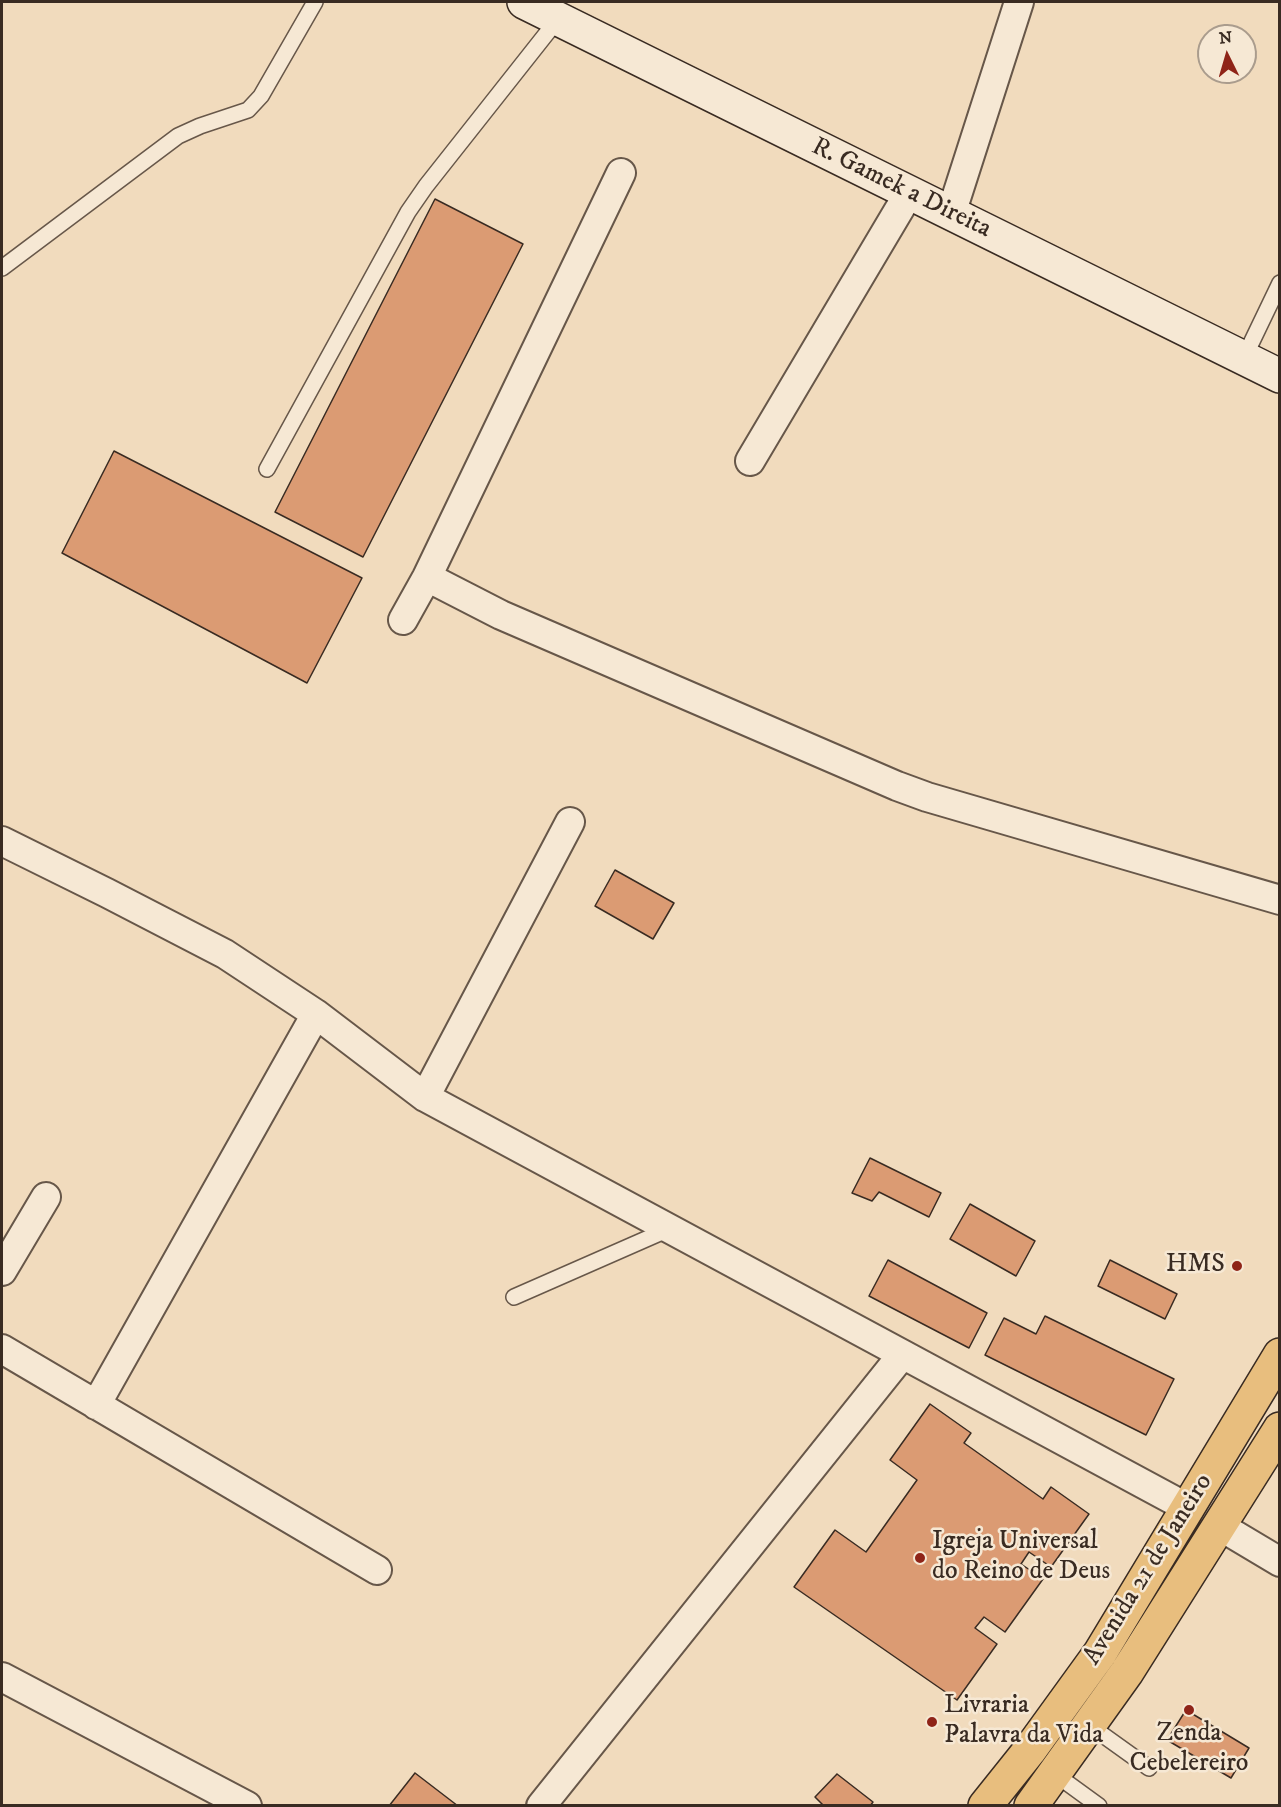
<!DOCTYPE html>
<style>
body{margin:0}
#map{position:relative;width:1281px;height:1807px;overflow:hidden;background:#f1dbbd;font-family:"IM FELL DW Pica",serif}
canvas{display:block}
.frame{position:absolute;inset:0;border:3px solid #392b22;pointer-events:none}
.north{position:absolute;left:1197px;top:24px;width:60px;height:60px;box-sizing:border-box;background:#f6e8d4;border:2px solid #aa9c8d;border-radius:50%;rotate:355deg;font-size:16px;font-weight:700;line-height:24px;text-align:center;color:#392b22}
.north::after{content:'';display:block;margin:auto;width:21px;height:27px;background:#8f2418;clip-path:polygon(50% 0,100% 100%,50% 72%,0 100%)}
</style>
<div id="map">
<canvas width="1281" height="1807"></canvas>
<div class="frame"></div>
<div class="north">N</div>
</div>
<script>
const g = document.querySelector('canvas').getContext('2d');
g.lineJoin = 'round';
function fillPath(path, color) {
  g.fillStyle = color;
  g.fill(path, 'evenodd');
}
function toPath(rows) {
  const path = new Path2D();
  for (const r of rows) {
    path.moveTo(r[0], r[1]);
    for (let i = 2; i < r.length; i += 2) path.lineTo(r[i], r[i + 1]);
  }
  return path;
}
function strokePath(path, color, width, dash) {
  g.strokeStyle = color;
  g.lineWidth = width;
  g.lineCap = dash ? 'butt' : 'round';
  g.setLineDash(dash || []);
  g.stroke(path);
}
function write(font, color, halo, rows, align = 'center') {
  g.font = font + ' "IM FELL DW Pica",serif';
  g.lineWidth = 5;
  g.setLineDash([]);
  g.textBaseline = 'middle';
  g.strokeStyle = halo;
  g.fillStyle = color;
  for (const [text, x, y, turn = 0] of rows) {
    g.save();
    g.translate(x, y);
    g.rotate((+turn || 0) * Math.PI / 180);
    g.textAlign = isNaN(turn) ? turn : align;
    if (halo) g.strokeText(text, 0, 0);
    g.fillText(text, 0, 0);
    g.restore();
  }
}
const building = toPath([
 [435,199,523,244,363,557,275,512,435,199],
 [114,451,362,578,307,683,62,553,114,451],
 [615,870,674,903,653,939,595,906,615,870],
 [870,1158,941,1193,929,1217,879,1192,872,1201,852,1193,870,1158],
 [970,1204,1035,1241,1016,1276,950,1239,970,1204],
 [888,1260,987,1313,969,1348,869,1296,888,1260],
 [1110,1260,1177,1294,1165,1319,1098,1286,1110,1260],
 [1045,1316,1174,1379,1146,1435,985,1355,1004,1318,1036,1334,1045,1316],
 [930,1404,971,1433,964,1443,1043,1499,1051,1487,1089,1514,1051,1567,1029,1552,1021,1564,1043,1579,1005,1632,984,1617,975,1628,997,1644,957,1700,794,1587,835,1530,866,1552,917,1480,890,1460,930,1404],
 [1186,1710,1249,1748,1231,1778,1167,1740,1186,1710],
 [415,1773,458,1806,389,1806,415,1773],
 [837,1774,873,1802,870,1806,824,1806,815,1797,837,1774]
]);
const lane = toPath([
 [2,268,178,136,200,126,248,110,261,96,315,2],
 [1244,358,1280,283],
 [267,469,408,212,426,186,558,19],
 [514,1297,669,1229],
 [1089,1725,1149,1768],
 [1055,1774,1099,1806]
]);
const street = toPath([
 [951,214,1019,2],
 [750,461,909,193],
 [427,577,501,615,897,786,927,797,1280,900],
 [403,620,427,577,621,173],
 [2,841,107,893,225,954,316,1014,425,1097,1188,1508],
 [425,1097,570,822],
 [2,1271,46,1197],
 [2,1349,377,1570],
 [96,1405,316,1014],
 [1218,1525,1280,1562],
 [2,1677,247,1806],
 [541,1806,902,1355]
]);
const secondary = toPath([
 [524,2,1280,376]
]);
const primary = toPath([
 [985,1806,1029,1751,1100,1653,1280,1355],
 [1031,1806,1127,1672,1280,1429]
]);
const markers = [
 [1237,1266,6,"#8f2418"],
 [920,1558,6,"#8f2418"],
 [1189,1710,6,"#8f2418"],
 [932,1722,6,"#8f2418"]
];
const streetNames = [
 ["R. Gamek a Direita",901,189,26],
 ["Avenida 21 de Janeiro",1149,1570,-58]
];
const poiNames = [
 ["HMS",1225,1266,"right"],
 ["Igreja Universal",932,1543],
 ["do Reino de Deus",932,1573],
 ["Livraria",944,1707],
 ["Palavra da Vida",944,1737],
 ["Zenda",1189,1735,"center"],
 ["Cebelereiro",1189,1765,"center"]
];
fillPath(building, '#db9b73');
strokePath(building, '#392b22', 1.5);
strokePath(lane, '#675749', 18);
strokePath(street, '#675749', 32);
strokePath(secondary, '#392b22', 36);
strokePath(primary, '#392b22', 36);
strokePath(lane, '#f6e8d4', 15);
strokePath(street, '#f6e8d4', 28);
strokePath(secondary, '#f6e8d4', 33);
strokePath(primary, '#e8be7e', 33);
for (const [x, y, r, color] of markers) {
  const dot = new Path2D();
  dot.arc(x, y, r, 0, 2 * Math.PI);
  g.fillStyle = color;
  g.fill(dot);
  strokePath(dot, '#f6e8d4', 2);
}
write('26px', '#392b22', '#f6e8d4', streetNames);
write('26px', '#392b22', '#f6e8d4', poiNames, 'left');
</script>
